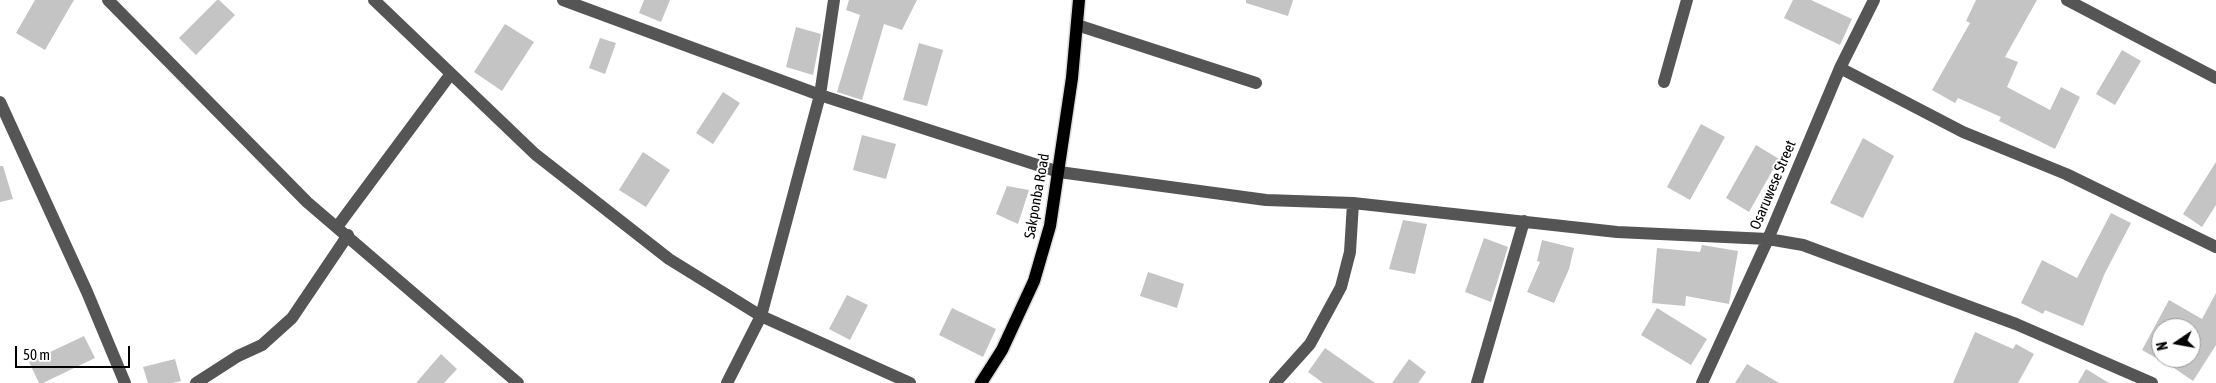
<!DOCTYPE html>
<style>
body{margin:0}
#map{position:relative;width:2216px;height:383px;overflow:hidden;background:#fff;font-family:"Asap Condensed",sans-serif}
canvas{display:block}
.north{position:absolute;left:2151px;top:318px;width:50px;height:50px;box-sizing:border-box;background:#fff;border:1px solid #999;border-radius:50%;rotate:258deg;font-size:14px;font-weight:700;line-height:20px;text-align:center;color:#000}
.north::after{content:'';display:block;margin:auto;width:18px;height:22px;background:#000;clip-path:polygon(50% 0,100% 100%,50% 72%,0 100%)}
.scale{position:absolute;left:15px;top:346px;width:115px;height:22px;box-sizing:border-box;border:2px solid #000;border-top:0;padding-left:6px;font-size:15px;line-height:18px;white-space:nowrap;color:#000;-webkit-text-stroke:4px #fff;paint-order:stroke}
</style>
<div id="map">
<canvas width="2216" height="383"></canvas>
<div class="north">N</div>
<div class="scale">50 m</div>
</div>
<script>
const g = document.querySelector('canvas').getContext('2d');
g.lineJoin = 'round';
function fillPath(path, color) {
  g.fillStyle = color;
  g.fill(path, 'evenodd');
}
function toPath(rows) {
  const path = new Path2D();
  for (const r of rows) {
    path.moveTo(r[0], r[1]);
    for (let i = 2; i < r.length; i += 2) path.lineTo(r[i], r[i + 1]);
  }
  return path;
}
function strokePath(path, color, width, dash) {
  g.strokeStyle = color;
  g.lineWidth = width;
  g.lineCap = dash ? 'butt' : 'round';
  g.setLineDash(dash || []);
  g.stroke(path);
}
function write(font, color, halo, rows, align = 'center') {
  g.font = font + ' "Asap Condensed",sans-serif';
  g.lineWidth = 4;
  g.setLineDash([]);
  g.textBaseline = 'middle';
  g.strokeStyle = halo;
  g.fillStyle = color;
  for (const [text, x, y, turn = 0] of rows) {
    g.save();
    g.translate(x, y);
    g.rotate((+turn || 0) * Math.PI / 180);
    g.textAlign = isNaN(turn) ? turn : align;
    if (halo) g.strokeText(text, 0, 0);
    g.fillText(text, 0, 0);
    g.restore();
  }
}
const building = toPath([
 [35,0,74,0,45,50,16,33],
 [217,0,219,0,235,15,196,55,179,38],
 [644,0,670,0,661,22,639,13],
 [849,0,917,0,902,30,884,24,862,100,837,92,860,15,846,10],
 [1246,0,1293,0,1288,16,1246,3],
 [1793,0,1811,0,1852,19,1840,45,1784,18],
 [1976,0,2037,0,2005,57,2018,62,2007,87,2050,110,2061,87,2080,97,2055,149,1999,121,2001,117,1958,98,1955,103,1932,90,1970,23,1966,21],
 [505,24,534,42,502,91,474,72],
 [796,27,821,34,813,75,786,67],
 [600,38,616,43,605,74,589,68],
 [919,43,943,50,927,106,903,100],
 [2122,50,2141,61,2115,105,2096,94],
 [723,92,740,103,713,144,696,133],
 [1701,124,1725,137,1690,200,1667,187],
 [862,135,896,144,886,179,853,170],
 [1863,138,1894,156,1863,218,1830,203],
 [1756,145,1779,159,1749,212,1726,198],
 [643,152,670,170,646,207,619,190],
 [2216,162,2216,205,2202,227,2183,214],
 [0,166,3,166,13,199,0,202],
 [1007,186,1029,190,1018,224,996,214],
 [2111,213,2131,223,2105,273,2083,326,2045,310,2043,314,2021,303,2042,260,2077,278],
 [1403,220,1427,224,1415,274,1389,269],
 [1484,238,1508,247,1491,302,1465,292],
 [1542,240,1574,248,1569,269,1554,303,1527,292,1540,262,1537,261],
 [1702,245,1738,251,1729,304,1686,296,1685,306,1652,303,1657,248,1700,252],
 [1148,272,1184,284,1177,308,1140,296],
 [2216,293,2216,345,2193,381,2174,368,2142,350,2169,300,2202,319],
 [2161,328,2191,328,2191,358,2161,358],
 [847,295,868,305,850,340,829,329],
 [952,308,996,329,983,357,939,335],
 [1657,308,1707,339,1691,365,1641,335],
 [1975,332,2013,349,2016,344,2034,354,2018,383,1953,383],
 [84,336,95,358,43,383,39,383,29,362],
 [1325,348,1375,383,1323,383,1308,372],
 [441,354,457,369,444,383,416,383],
 [175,359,181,381,172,383,148,383,143,367],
 [1409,359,1426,372,1418,383,1392,383],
 [1747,364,1779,383,1735,383],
 [2086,369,2109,383,2078,383]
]);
const minor = toPath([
 [108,0,307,202,518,383],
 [374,0,535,154,669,259,761,316,910,383],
 [563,0,820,95,1059,172,1266,200,1353,203,1617,232,1768,239,1803,245,2016,324,2152,383],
 [2067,0,2216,78],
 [1077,25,1256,83],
 [1840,68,1963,132,2066,174,2216,247],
 [1664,82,1687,0],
 [0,102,87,292,125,383],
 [337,227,450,75],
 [196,383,238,356,262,345,292,318,348,235],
 [727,383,761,316,820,95,834,0],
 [1275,383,1310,344,1341,287,1350,252,1353,203],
 [1477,383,1524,221],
 [1702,383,1768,239,1840,68,1874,0]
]);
const major = toPath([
 [981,383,1002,350,1034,281,1050,226,1072,78,1079,0]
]);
const streetNames = [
 ["Osaruwese Street",1773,185,-67],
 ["Sakponba Road",1037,196,-80]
];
fillPath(building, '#c4c4c4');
strokePath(major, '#dbdbdb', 15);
strokePath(minor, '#555', 12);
strokePath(major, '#000', 12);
write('15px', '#000', '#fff', streetNames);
</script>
